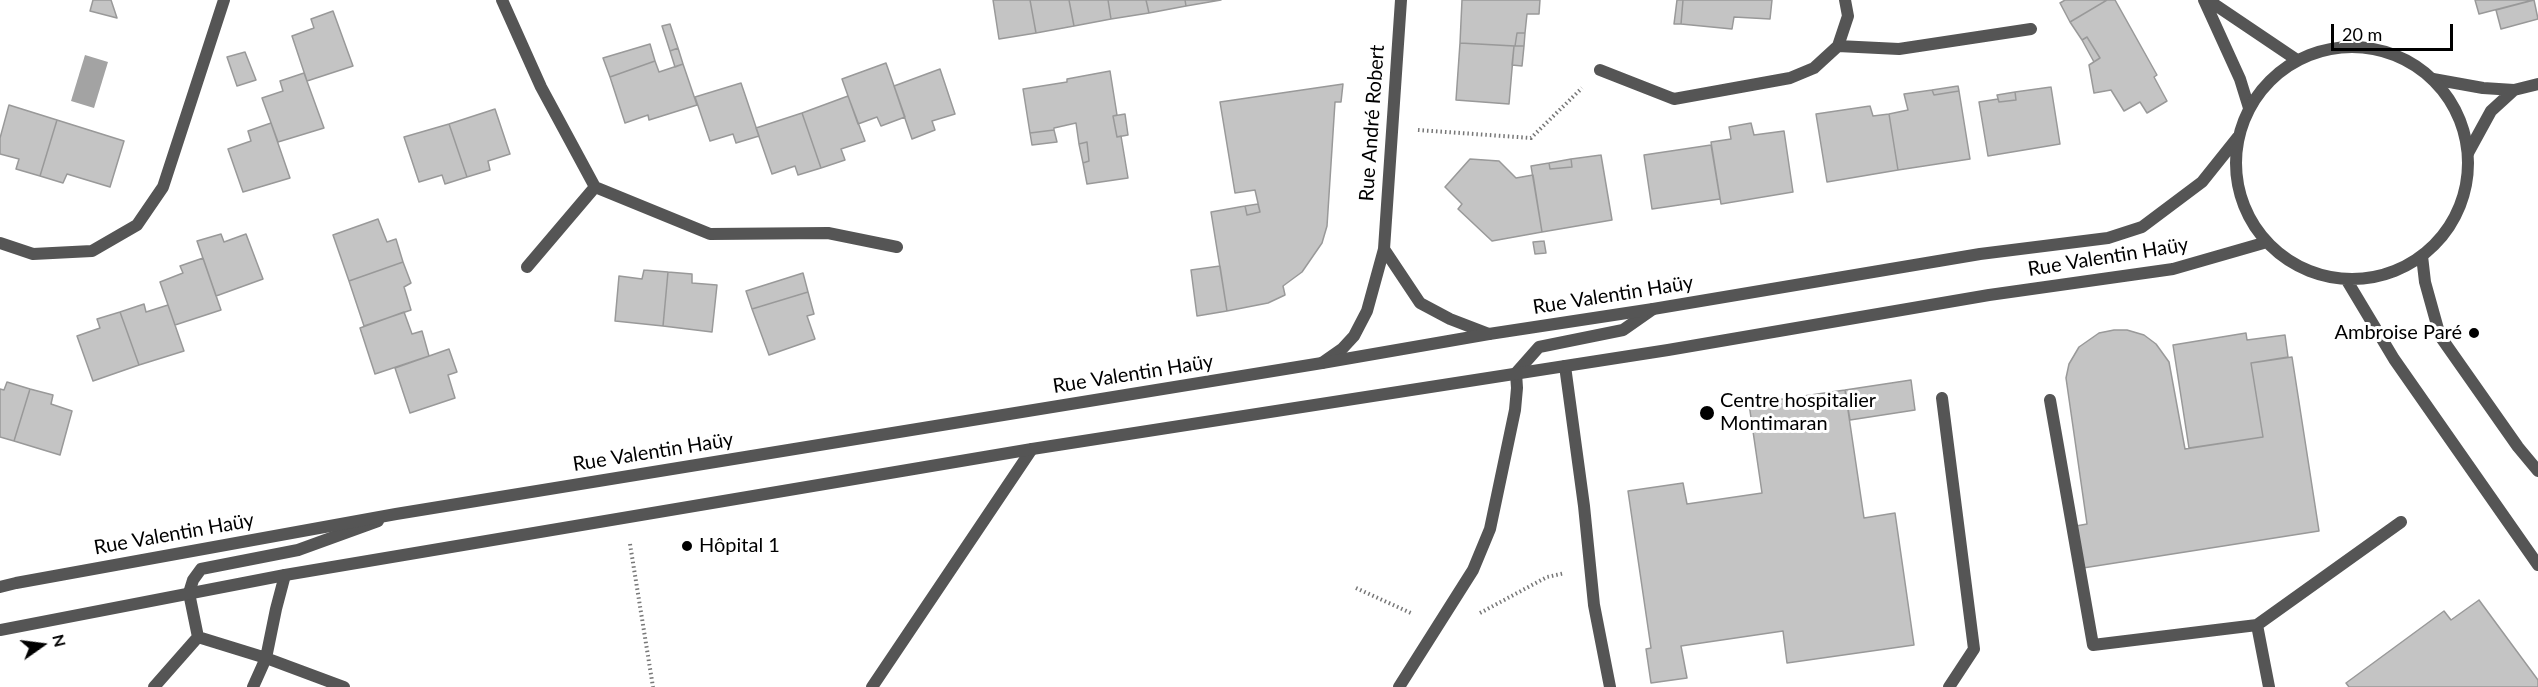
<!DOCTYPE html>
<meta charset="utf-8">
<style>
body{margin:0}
#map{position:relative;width:2538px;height:687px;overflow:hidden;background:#fff;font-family:Lato,sans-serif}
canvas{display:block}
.north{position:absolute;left:12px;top:615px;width:60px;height:60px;-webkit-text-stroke:4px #fff;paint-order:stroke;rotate:76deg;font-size:16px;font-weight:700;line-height:24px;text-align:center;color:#000}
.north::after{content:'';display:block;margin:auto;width:21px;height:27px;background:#000;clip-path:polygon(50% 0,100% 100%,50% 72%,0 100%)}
.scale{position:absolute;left:2331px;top:24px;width:122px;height:27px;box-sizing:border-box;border:3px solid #000;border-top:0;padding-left:8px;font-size:18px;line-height:21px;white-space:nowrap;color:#000;-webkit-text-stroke:4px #fff;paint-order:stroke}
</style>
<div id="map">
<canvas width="2538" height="687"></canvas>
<div class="north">N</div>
<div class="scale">20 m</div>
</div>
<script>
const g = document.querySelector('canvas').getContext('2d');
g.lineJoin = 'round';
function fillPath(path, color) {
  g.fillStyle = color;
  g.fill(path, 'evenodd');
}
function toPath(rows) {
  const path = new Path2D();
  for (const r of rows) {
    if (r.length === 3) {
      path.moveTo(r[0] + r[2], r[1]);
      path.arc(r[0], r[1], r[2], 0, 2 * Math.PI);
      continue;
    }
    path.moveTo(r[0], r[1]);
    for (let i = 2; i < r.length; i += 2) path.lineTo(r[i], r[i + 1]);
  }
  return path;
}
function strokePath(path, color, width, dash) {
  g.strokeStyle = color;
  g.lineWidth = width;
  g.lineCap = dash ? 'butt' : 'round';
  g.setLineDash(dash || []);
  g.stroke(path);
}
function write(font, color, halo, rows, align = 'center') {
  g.font = font + ' Lato,sans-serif';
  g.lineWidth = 6;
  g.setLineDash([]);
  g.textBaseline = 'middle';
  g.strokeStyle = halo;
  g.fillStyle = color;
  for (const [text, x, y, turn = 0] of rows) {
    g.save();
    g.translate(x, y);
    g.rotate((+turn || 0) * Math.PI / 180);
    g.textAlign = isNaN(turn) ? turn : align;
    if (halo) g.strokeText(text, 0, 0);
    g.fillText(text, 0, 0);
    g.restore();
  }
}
const water = toPath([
 [85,55,108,62,94,108,71,101]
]);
const building = toPath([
 [93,0,111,0,117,18,90,11,93,0],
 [993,0,1030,0,1036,33,999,39,993,0],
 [1030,0,1069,0,1074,26,1036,33,1030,0],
 [1069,0,1108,0,1111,19,1074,26,1069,0],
 [1108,0,1146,0,1149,13,1111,19,1108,0],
 [1146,0,1185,0,1186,6,1149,13,1146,0],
 [1185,0,1221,0,1186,6,1185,0],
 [1462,0,1540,0,1539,14,1527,14,1525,33,1517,33,1515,46,1460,43,1462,0],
 [1677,0,1683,0,1681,24,1674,24,1677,0],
 [1683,0,1772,0,1770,19,1734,17,1732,29,1681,24,1683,0],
 [2065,0,2107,0,2070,22,2060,3,2065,0],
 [2107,0,2115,0,2157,75,2154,77,2167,101,2147,113,2140,102,2124,111,2111,90,2094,93,2089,65,2100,58,2087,37,2082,40,2070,22,2107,0],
 [2475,0,2533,0,2479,14,2475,0],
 [2534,0,2538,19,2501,29,2496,10,2534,0],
 [333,11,353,66,307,81,292,36,314,28,311,19,333,11],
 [670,24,678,48,670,51,662,26,670,24],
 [1517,33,1525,33,1524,46,1515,46,1517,33],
 [2087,37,2100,58,2094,62,2082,40,2087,37],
 [1460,43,1514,46,1509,104,1456,100,1460,43],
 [650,44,655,61,610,77,603,58,650,44],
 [1514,46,1524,46,1522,66,1512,65,1514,46],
 [678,48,683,64,675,67,670,51,678,48],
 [245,52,256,80,237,86,227,57,245,52],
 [655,61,659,72,683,64,697,105,649,120,648,115,625,123,610,77,655,61],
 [886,63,905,117,881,126,877,117,858,124,842,79,886,63],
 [940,69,955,114,932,121,935,130,912,139,894,86,940,69],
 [1110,71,1117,115,1113,116,1117,137,1121,136,1128,178,1087,184,1083,163,1089,161,1087,142,1079,144,1076,123,1054,128,1054,130,1030,133,1023,89,1067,82,1067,79,1110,71],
 [304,73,324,128,278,142,262,98,283,91,280,81,304,73],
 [741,83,759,136,736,143,733,134,710,141,695,97,741,83],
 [1343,84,1341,102,1335,102,1327,226,1322,243,1302,272,1283,286,1285,295,1268,303,1227,311,1211,212,1245,206,1247,215,1260,212,1255,190,1235,193,1220,102,1343,84],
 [1958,86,1959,91,1934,95,1932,90,1958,86],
 [2051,87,2060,144,1988,156,1979,102,1998,99,1999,102,2016,100,2015,92,2051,87],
 [1932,90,1934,95,1959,91,1970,159,1898,170,1889,114,1908,110,1904,94,1932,90],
 [2015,92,2016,100,1999,102,1997,95,2015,92],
 [848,96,865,141,841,149,845,160,821,168,802,113,848,96],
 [9,105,57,120,40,176,16,169,19,159,0,154,0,138,9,105],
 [1870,106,1873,116,1889,114,1898,170,1827,182,1816,114,1870,106],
 [495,109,510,154,488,161,490,170,467,177,449,124,495,109],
 [802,113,821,168,798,175,795,166,772,174,756,128,802,113],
 [1125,114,1128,135,1117,137,1113,116,1125,114],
 [57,120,124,141,110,187,67,174,63,183,40,176,57,120],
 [271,123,290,178,243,192,228,149,251,141,248,131,271,123],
 [1751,123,1754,135,1784,131,1793,192,1721,204,1711,142,1731,139,1729,127,1751,123],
 [449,124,467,177,445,184,442,175,419,182,404,137,449,124],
 [1054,130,1057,142,1032,145,1030,133,1054,130],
 [1087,142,1089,161,1083,163,1079,144,1087,142],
 [1711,145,1720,199,1652,209,1644,155,1711,145],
 [1601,155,1612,220,1542,232,1531,166,1549,163,1550,169,1572,167,1571,159,1601,155],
 [1470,159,1499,161,1516,178,1533,175,1542,232,1492,241,1458,209,1462,204,1445,187,1470,159],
 [1571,159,1572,167,1550,169,1549,163,1571,159],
 [1258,204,1260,212,1247,215,1245,206,1258,204],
 [378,219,387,242,396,239,403,262,349,281,333,235,378,219],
 [221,234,224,242,246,234,263,279,216,296,197,241,221,234],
 [1544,241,1546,253,1535,254,1533,242,1544,241],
 [203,258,221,310,175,325,160,282,183,273,180,266,203,258],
 [403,262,411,283,404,287,411,310,364,326,349,281,403,262],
 [1220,266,1227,311,1197,316,1191,270,1220,266],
 [644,270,668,272,663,326,615,321,619,276,642,279,644,270],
 [668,272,692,274,692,283,717,285,712,332,663,326,668,272],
 [803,273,808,292,752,309,746,291,803,273],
 [808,292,814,314,807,316,815,339,769,355,752,309,808,292],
 [144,304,146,312,168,305,184,351,139,365,120,312,144,304],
 [120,312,139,365,93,381,77,336,100,328,97,319,120,312],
 [404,312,412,334,422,331,429,356,375,374,360,328,404,312],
 [2114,330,2127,330,2144,335,2156,344,2169,362,2185,449,2263,437,2251,363,2292,357,2319,531,2083,568,2076,526,2087,524,2066,378,2069,364,2079,347,2099,333,2114,330],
 [2246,333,2247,340,2285,335,2288,357,2251,363,2263,437,2189,448,2173,345,2246,333],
 [449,349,457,372,448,375,455,398,410,413,395,368,449,349],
 [1911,380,1915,410,1850,420,1845,390,1911,380],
 [7,382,30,389,14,441,0,437,0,389,4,390,7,382],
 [30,389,53,395,51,404,72,411,60,455,14,441,30,389],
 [1845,390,1864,518,1895,513,1914,645,1787,663,1783,631,1681,646,1687,678,1651,683,1646,649,1651,648,1628,491,1683,483,1687,504,1762,493,1749,404,1845,390],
 [2479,600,2538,680,2538,687,2349,687,2346,683,2444,611,2451,620,2479,600]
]);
const path = toPath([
 [1418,130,1531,138,1582,88],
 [630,544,653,687],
 [1356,588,1413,614],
 [1480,613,1547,577,1565,573]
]);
const service = toPath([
 [1565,366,1584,506,1594,605,1610,687],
 [1942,398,1974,649,1949,687],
 [2050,400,2093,645,2257,625],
 [285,575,276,609,266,658,198,637,189,593,193,580,201,569,298,550,378,521],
 [154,687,198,637],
 [253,687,266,658,344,687],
 [872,687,1032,449],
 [1399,687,1473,570,1490,529,1515,410,1517,388,1516,373,1539,347,1623,330,1653,309],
 [2269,687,2257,625,2401,522]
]);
const minor = toPath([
 [502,0,541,87,595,187,710,234,828,233,897,247],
 [2204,0,2240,79,2249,108],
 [2208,0,2297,60],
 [1838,46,1899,49,2031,29],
 [1600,70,1674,99,1790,78,1814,68,1838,46,1848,16,1845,0],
 [2433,79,2483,88,2514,90,2538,84],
 [2468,153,2491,111,2514,90],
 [0,243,33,254,92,251,137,225,163,187,224,0],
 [1384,249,1401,0],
 [527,267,595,187],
 [1322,363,1342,349,1354,336,1367,311,1384,249,1420,303,1450,319,1489,334]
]);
const tertiary = toPath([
 [2352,163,116],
 [2422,256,2425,282,2440,336,2518,447,2538,471],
 [2346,279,2394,359,2538,565],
 [0,587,16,583,396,514,1322,363,1489,334,1653,309,1980,254,2108,238,2142,227,2202,182,2238,137],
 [0,630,285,575,1032,449,1668,350,1989,295,2173,269,2267,242]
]);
const markers = [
 [2474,333,6,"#000"],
 [1707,413,8,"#000"],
 [687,546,6,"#000"]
];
const streetNames = [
 ["Rue André Robert",1372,123,-86],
 ["Rue Valentin Haüy",2108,257,-9],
 ["Rue Valentin Haüy",1613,295,-9],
 ["Rue Valentin Haüy",1133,374,-9],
 ["Rue Valentin Haüy",653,452,-9],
 ["Rue Valentin Haüy",174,534,-10]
];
const poiNames = [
 ["Ambroise Paré",2462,333,"right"],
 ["Centre hospitalier",1720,401],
 ["Montimaran",1720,424],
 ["Hôpital 1",699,546]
];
fillPath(water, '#a3a3a3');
fillPath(building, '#c4c4c4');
strokePath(building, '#999', 1.5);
strokePath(path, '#777', 4, [1.5, 3]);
strokePath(service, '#555', 12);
strokePath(minor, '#555', 12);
strokePath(tertiary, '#555', 12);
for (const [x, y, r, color] of markers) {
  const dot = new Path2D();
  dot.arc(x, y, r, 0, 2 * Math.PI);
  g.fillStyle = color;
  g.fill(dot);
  strokePath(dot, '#fff', 2);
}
write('20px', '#000', '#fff', streetNames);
write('20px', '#000', '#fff', poiNames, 'left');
</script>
